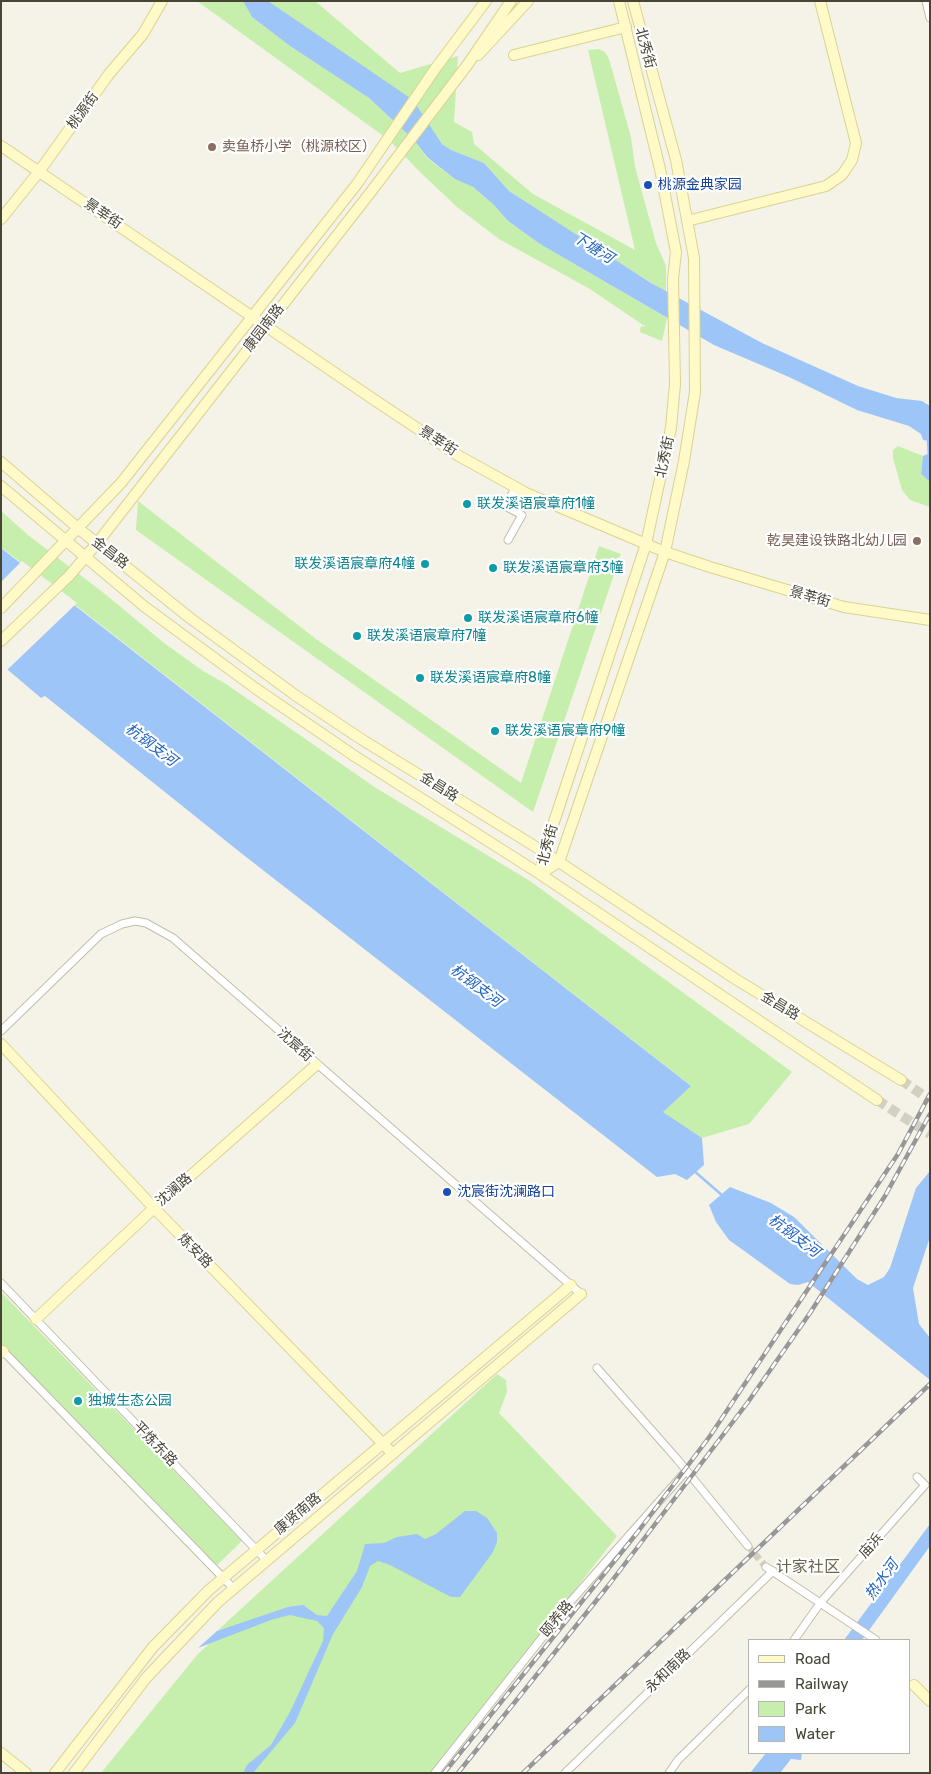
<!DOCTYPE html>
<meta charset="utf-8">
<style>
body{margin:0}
#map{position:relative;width:931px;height:1774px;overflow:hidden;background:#f5f3e7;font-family:Rubik,sans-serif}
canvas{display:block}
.frame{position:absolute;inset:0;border:2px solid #494535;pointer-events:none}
.legend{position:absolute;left:748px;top:1639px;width:162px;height:115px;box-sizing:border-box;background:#fff;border:1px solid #b6b5ae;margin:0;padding:6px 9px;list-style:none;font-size:15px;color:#494535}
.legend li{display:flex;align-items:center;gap:10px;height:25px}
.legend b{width:25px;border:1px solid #b6b5ae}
</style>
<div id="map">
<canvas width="931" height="1774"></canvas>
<div class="frame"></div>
<ul class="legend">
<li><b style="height:6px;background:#fffac7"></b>Road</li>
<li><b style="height:6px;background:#979797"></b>Railway</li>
<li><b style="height:14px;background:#c6eeac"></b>Park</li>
<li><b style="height:14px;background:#9dc5f8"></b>Water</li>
</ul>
</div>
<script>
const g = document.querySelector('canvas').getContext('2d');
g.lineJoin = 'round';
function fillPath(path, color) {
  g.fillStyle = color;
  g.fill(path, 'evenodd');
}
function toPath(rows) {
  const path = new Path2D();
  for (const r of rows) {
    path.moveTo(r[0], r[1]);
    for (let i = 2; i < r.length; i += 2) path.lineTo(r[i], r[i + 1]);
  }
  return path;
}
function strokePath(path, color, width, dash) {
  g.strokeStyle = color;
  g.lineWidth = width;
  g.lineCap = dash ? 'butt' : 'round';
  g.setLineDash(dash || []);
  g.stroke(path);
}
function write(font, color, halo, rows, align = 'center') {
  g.font = font + ' Rubik,"Noto Sans SC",sans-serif';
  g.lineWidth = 4.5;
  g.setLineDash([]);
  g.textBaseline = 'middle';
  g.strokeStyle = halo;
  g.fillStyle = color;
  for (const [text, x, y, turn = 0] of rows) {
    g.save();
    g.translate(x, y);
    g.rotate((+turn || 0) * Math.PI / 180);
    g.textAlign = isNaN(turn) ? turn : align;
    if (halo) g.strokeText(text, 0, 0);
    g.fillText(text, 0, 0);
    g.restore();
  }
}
const green = toPath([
 [197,1,243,1,252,17,290,46,369,98,414,140,428,159,455,179,473,187,493,204,508,221,540,244,667,318,662,341,640,332,641,326,646,327,590,289,499,239,457,207,421,173,389,140],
 [268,1,315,1,400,73,458,56,454,122,472,132,474,144,533,194,635,250,588,50,599,49,605,52,609,59,631,137,635,167,656,243,666,266,666,292,542,214,509,191,484,163,451,150,442,144,424,120],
 [898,446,923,456,921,474,930,482,930,507,910,500,902,490,893,458,893,450],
 [138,501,316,639,521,783,599,546,621,554,533,812,136,530],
 [1,511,28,535,105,594,164,643,203,671,226,684,376,788,530,881,792,1072,749,1124,702,1138,675,1121,663,1112,690,1085,1,547],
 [1,1292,242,1541,215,1567,1,1345],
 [497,1374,506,1380,507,1392,499,1413,617,1536,432,1773,101,1773,197,1655,224,1630,217,1631]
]);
const water = toPath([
 [243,1,268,1,413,100,442,144,451,150,484,163,509,191,651,283,762,343,858,386,896,398,922,401,930,406,930,441,923,440,921,434,909,426,857,410,789,377,714,345,540,244,508,221,493,204,473,187,455,179,428,158,414,140,369,98,290,46,252,17],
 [930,453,930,482,921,474,923,456],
 [1,548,691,1086,663,1112,702,1138,704,1165,687,1180,675,1174,657,1177,241,853,45,696,41,698,1,664],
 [930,1171,930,1237,913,1288,919,1324,930,1338,930,1380,808,1282,798,1285,790,1284,729,1240,716,1222,709,1205,730,1187,771,1203,794,1217,857,1279,868,1285,884,1277,890,1268,916,1188],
 [465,1511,476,1511,487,1518,497,1533,497,1542,493,1552,460,1597,451,1597,390,1565,378,1561,370,1566,362,1587,333,1634,295,1723,253,1773,243,1773,247,1765,271,1745,290,1712,323,1641,324,1628,317,1621,290,1615,271,1620,198,1648,217,1631,288,1607,303,1605,317,1615,327,1616,357,1571,365,1544,384,1543,397,1537,417,1534,425,1539,436,1534],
 [930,1524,930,1546,862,1640,844,1640],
 [766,1753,802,1753,801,1760,791,1759,780,1773,750,1773]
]);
const pier = toPath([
 [22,561,77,603,6,671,1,667,1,582]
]);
const stream = toPath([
 [928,440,929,456],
 [693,1170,723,1196]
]);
const streetTunnel = toPath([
 [748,1546,766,1567]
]);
const secondaryTunnel = toPath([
 [901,1080,930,1100],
 [877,1100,930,1134]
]);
const street = toPath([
 [926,1,930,18],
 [508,540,522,515,505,506,516,487],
 [1,1031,101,934,122,924,135,921,146,923,173,938,581,1294],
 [1,1283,267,1561],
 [1,1349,234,1589],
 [597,1368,677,1459,748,1546],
 [766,1567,876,1640],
 [794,1640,821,1602,925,1485,917,1477],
 [435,1773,572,1600,686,1471],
 [565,1773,773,1571],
 [669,1773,678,1760,750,1689]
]);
const secondary = toPath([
 [478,55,528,1],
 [514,55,626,27],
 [1,146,376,401,459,456,526,493,665,552,710,567,844,607,930,620],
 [1,219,38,173,109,74,143,34,162,1],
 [687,221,826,186,842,175,852,160,856,143,820,1],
 [1,462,79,529,190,618,295,695,361,739,544,852,737,980,901,1080],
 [1,486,145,607,255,688,356,757,540,874,877,1100],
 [1,608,121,483,357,184,435,69,486,1],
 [1,641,69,576,98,542,370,193,468,64,511,1],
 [540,874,559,862,665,552,684,461,695,392,694,258,676,160,633,1],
 [540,874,544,852,646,544,671,428,675,384,673,279,676,252,660,169,619,1],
 [1,1044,154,1208,393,1454],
 [36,1319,154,1208,316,1065],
 [1,1353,3,1351],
 [914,1685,930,1701],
 [1,1753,26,1773],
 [55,1773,153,1647,209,1590,571,1285],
 [74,1773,146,1678,218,1602,581,1294]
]);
const rail = toPath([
 [444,1773,637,1533,710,1436,898,1154,930,1094],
 [458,1773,608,1586,748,1402,810,1313,885,1196,930,1114],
 [523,1773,930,1384]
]);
const markers = [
 [212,147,5,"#8d6e63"],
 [648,185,5,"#1a4fb4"],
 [467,504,5,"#0f9aa8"],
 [917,541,5,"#8d6e63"],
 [425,564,5,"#0f9aa8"],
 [493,568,5,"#0f9aa8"],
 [468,618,5,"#0f9aa8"],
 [357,636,5,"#0f9aa8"],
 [420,678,5,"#0f9aa8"],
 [495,731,5,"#0f9aa8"],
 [447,1192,5,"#1a4fb4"],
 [78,1401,5,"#0f9aa8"]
];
const streetNames = [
 ["北秀街",645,48,75],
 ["桃源街",83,111,-54],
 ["景莘街",103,214,34],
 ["康园南路",264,328,-52],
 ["景莘街",438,441,33],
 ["北秀街",665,457,-78],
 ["金昌路",110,553,38],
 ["景莘街",810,597,16],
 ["金昌路",439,787,32],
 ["北秀街",548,845,-75],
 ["金昌路",780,1006,31],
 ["沈宸街",295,1045,42],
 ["沈澜路",174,1190,-41],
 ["炼安路",195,1251,46],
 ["平炼东路",155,1444,46],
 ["康贤南路",298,1514,-40],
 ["庙浜",871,1546,-48],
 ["颐养路",557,1619,-51],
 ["永和南路",668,1671,-44]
];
const educationNames = [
 ["卖鱼桥小学（桃源校区）",222,147],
 ["乾昊建设铁路北幼儿园",907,541,"right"]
];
const transitNames = [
 ["桃源金典家园",658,185],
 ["沈宸街沈澜路口",457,1192]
];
const cultureNames = [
 ["联发溪语宸章府1幢",477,504],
 ["联发溪语宸章府4幢",415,564,"right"],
 ["联发溪语宸章府3幢",503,568],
 ["联发溪语宸章府6幢",478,618],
 ["联发溪语宸章府7幢",367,636],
 ["联发溪语宸章府8幢",430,678],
 ["联发溪语宸章府9幢",505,731],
 ["独城生态公园",88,1401]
];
const waterNames = [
 ["下塘河",593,248,32],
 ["杭钢支河",151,745,37],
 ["杭钢支河",476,986,37],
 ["杭钢支河",794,1236,37],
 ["热水河",882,1580,-54]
];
const quarterNames = [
 ["计家社区",808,1567]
];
fillPath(green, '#c6eeac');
fillPath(water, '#9dc5f8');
fillPath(pier, '#f5f3e7');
strokePath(stream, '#9dc5f8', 2.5);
strokePath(streetTunnel, '#d3d0c3', 7, [7, 3.5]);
strokePath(secondaryTunnel, '#d3d0c3', 10, [10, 5]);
strokePath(street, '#c2bda9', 9);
strokePath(secondary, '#d9d392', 12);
strokePath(street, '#fff', 7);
strokePath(secondary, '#fffac7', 10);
strokePath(rail, '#979797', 4.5);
strokePath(rail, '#fff', 2.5, [8]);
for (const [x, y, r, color] of markers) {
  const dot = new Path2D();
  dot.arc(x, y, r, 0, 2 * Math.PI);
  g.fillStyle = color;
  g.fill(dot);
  strokePath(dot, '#fff', 2);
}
write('14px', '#494535', '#fff', streetNames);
write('14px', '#785e54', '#fff', educationNames, 'left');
write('14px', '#164399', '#fff', transitNames, 'left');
write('14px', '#0d838f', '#fff', cultureNames, 'left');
write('italic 15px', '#2265c2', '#fff', waterNames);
write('16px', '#6d654b', '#fff', quarterNames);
</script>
